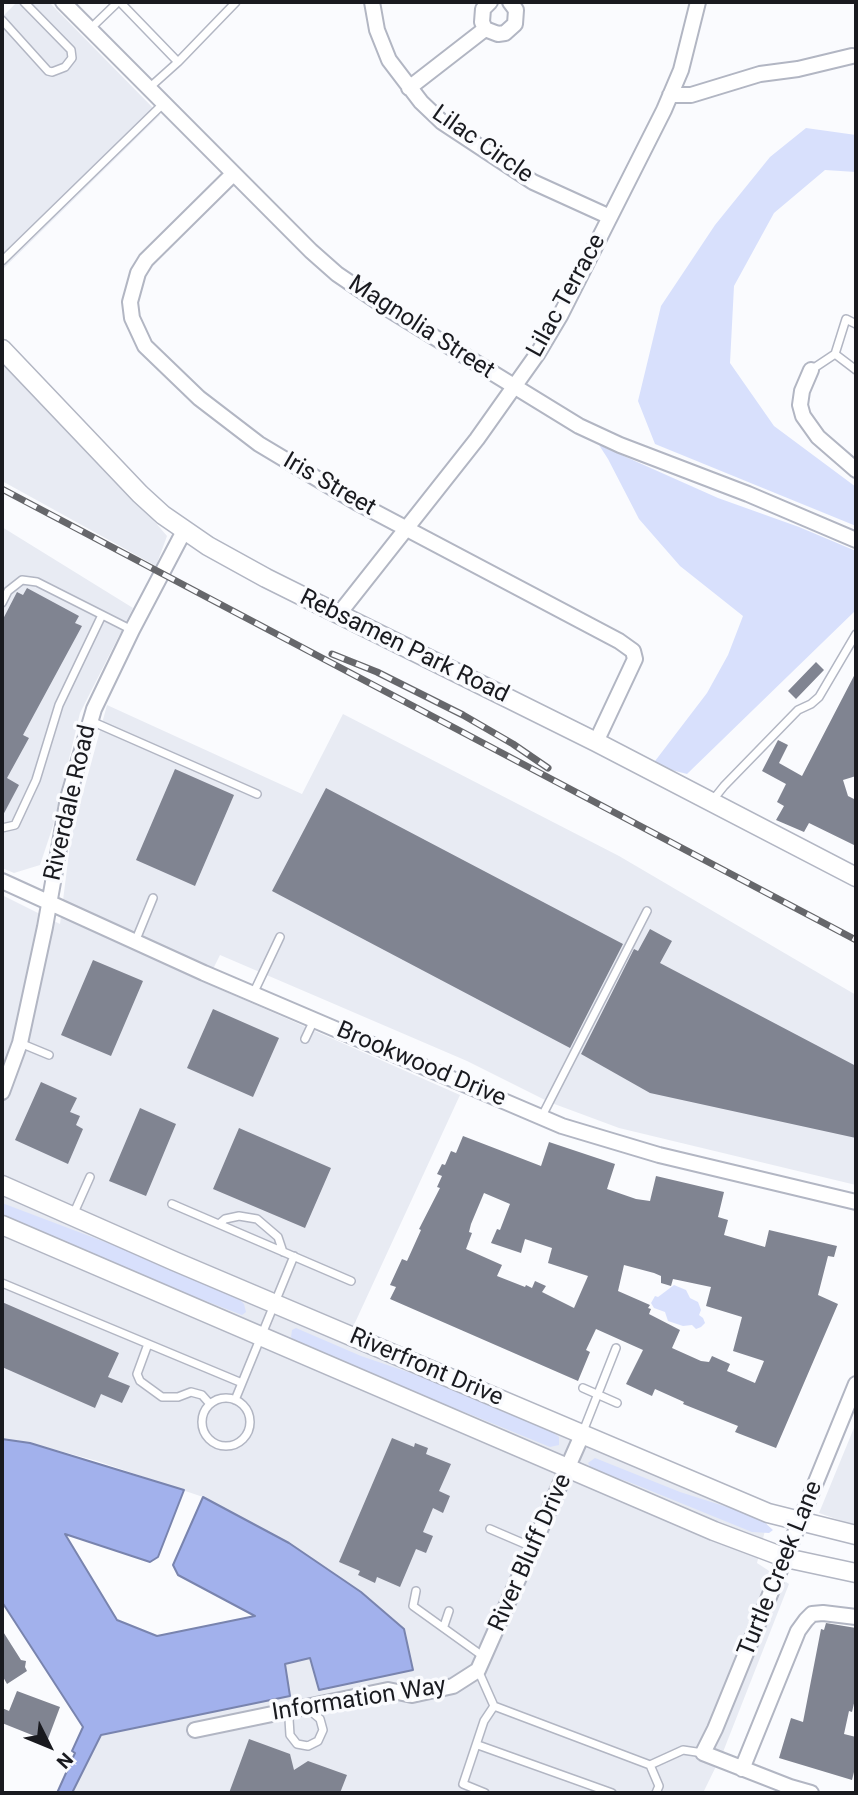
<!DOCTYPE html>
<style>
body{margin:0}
#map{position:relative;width:858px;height:1795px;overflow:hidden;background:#fafbfe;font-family:Roboto,sans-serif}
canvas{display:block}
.frame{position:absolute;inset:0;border:4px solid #191a1f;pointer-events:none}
.north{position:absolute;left:14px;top:1711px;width:70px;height:70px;-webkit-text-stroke:5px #fafbfe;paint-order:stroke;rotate:133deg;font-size:19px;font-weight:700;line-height:28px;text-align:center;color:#191a1f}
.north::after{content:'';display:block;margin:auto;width:24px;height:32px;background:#191a1f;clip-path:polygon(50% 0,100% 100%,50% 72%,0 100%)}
</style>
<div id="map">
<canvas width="858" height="1795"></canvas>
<div class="frame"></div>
<div class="north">N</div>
</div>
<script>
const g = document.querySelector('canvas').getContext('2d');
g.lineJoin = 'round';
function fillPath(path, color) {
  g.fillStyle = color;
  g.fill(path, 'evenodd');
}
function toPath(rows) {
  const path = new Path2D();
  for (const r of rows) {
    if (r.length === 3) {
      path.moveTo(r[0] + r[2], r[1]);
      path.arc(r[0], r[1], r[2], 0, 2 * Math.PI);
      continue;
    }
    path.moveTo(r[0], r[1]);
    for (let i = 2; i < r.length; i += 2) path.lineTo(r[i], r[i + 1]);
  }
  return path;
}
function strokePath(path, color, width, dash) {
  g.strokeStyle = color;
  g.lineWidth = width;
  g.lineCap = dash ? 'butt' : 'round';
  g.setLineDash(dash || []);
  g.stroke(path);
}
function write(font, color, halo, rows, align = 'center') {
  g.font = font + ' Roboto,sans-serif';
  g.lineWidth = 7;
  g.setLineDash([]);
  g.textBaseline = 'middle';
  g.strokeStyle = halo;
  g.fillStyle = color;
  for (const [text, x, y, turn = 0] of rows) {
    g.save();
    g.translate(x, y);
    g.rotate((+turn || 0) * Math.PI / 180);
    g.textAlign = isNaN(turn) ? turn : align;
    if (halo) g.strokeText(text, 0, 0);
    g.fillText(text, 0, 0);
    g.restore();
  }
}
const built = toPath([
 [17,2,49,2,160,115,2,270,2,17],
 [2,359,131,494,167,536,156,566,2,481],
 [2,527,133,608,80,713,53,826,40,865,14,873,2,868],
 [107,705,302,794,343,714,619,856,856,995,856,1185,619,1128,549,1102,467,1061,220,955,206,983,460,1095,353,1327,608,1439,771,1506,757,1563,789,1584,723,1752,703,1793,72,1793,101,1735,290,1696,284,1664,310,1658,320,1690,413,1670,404,1629,361,1592,289,1543,203,1497,97,1461,30,1443,2,1439,2,895,60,924,71,837],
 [856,1423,856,1526,819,1513]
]);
const green = toPath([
 [806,128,856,135,856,172,825,170,774,213,734,286,730,363,774,426,856,487,856,526,655,444,638,401,661,306,715,225,770,157],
 [599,445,718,498,799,527,856,551,856,610,687,774,652,765,707,693,728,655,743,616,680,566,639,519,608,459],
 [2,1203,166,1265,236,1296,244,1304,246,1312,242,1315,94,1258,2,1218],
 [674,1285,686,1290,690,1298,698,1302,701,1310,699,1315,703,1318,705,1323,701,1327,696,1329,692,1325,683,1326,668,1321,665,1312,654,1308,651,1303,655,1296,658,1297],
 [296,1328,361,1356,446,1385,494,1408,551,1431,559,1437,559,1445,550,1447,467,1413,398,1389,298,1344,291,1337,292,1330],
 [595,1458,680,1492,752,1515,762,1520,773,1530,769,1533,752,1532,629,1482,592,1470,588,1463]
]);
const water = toPath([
 [2,1439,30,1443,184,1490,158,1557,150,1562,65,1534,117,1620,157,1636,255,1616,178,1575,173,1565,203,1497,289,1543,361,1592,404,1629,413,1670,319,1690,310,1658,285,1664,290,1696,101,1735,72,1793,57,1793,75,1753,72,1751,83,1727,2,1602,2,1439]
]);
const building = toPath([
 [27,588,79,616,75,623,82,626,23,735,29,738,7,778,19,785,2,817,2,621,17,592,23,595],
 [816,662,824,670,796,699,788,691],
 [856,672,856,776,843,780,848,796,856,800,856,846,809,823,804,832,776,820,784,806,777,802,786,784,762,771,778,740,788,745,779,763,802,776],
 [175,769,234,795,195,886,136,860],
 [326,788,623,944,570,1048,272,891],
 [650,929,672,941,660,963,856,1066,856,1138,650,1093,581,1054,634,949,638,951],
 [93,960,143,981,111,1056,61,1035],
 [213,1009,279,1038,253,1097,187,1068],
 [41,1082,77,1098,70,1112,80,1116,76,1125,83,1129,68,1164,15,1140],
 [140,1108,176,1124,146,1196,109,1181],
 [239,1128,331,1168,305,1228,213,1189],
 [463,1136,541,1166,549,1142,615,1164,607,1189,636,1199,650,1201,656,1176,724,1192,718,1217,728,1220,724,1235,765,1247,769,1230,837,1246,834,1257,828,1256,818,1295,838,1304,776,1448,735,1432,738,1426,683,1404,684,1402,655,1389,652,1396,626,1384,643,1350,596,1329,586,1350,590,1352,578,1381,390,1299,396,1287,390,1285,402,1259,407,1261,421,1230,419,1229,440,1188,437,1187,442,1176,437,1174,442,1164,445,1165,451,1151,456,1153],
 [484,1193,510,1204,500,1230,497,1229,491,1243,521,1253,525,1239,552,1248,548,1263,588,1276,574,1308,542,1292,546,1286,535,1281,532,1288,526,1285,525,1287,497,1276,502,1265,466,1249,472,1233,469,1232,471,1224],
 [624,1265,654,1273,661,1276,661,1283,671,1286,673,1279,711,1287,706,1306,742,1317,733,1351,764,1361,755,1383,727,1371,730,1364,712,1356,709,1362,701,1361,672,1348,680,1330,649,1314,651,1309,648,1308,650,1305,618,1291],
 [2,1302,119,1353,108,1377,130,1386,122,1403,101,1394,95,1408,2,1367],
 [392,1438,414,1447,415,1443,428,1448,426,1454,451,1464,439,1491,450,1496,443,1513,433,1508,423,1532,433,1536,426,1553,416,1549,400,1587,377,1577,375,1583,358,1575,360,1571,339,1562],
 [826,1623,856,1628,855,1699,852,1712,849,1711,844,1734,856,1737,856,1773,854,1772,852,1780,779,1758,791,1718,803,1722,821,1629,824,1630],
 [2,1630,21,1660,26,1661,25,1667,27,1671,7,1684,2,1675],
 [17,1691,60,1707,48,1739,43,1737,42,1739,2,1723,2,1708,9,1711],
 [249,1739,290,1754,294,1770,308,1761,347,1775,340,1793,229,1793]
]);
const service = toPath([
 [120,2,178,62,236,2],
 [2,20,48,71,52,72,65,67,72,58,71,50,24,2],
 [90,29,118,2],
 [149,88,178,62],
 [2,261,164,103],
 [835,354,856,370],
 [811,370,835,354,846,319,856,324],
 [2,603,8,591,22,580,37,582,132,630],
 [91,721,257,794],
 [712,801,724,786,798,710,811,704,819,697,856,634],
 [2,828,15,825,36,780,59,705,102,615],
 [135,942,153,898],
 [253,994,280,937],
 [305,1039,314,1020],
 [20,1043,49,1055],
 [541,1118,647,911],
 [172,1204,351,1281],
 [73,1215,90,1177],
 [219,1224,225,1219,239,1216,257,1219,278,1237,283,1252],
 [2,1283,242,1383],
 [148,1344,137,1374,140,1381,162,1397,178,1397,191,1392,202,1395,210,1404],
 [583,1388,617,1403],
 [226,1422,24],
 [235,1400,294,1256],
 [582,1434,616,1348],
 [490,1529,532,1547],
 [416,1591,413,1606,484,1657],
 [444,1626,449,1611],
 [478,1670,494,1706],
 [293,1711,289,1719,290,1735,297,1744,308,1746,318,1741,323,1730,320,1719,307,1708],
 [478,1745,612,1793],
 [650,1765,683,1750,703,1753],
 [485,1793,463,1784,484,1721,494,1706,650,1765,659,1786,656,1793]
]);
const minor = toPath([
 [63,2,311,251,337,274,390,310,579,426,620,445,748,494,856,540],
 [372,2,377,30,389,60,421,102,442,122,533,182,610,217],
 [490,2,483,9,482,22,485,29,498,34,505,33,515,24,516,10,510,2],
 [409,88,485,29],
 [670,95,691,95,760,74,798,69,852,56],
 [233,174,146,260,138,273,130,302,132,318,145,346,199,398,259,444,356,502,619,641,633,651,635,659,596,742],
 [811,370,802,391,800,405,803,416,818,437,856,470],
 [338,615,477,439,538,353,560,316,664,110,681,70,698,2],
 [2,881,204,973,562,1126,659,1155,856,1202],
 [2,1092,20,1043,45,927,68,798,94,709,132,630,184,531],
 [195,1730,388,1690,412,1695,453,1686,478,1670,582,1435],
 [742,1769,798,1631,806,1620,812,1614,823,1613,856,1617],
 [790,1787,703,1753,715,1729,856,1384],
 [787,1793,790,1787,811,1793]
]);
const tertiary = toPath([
 [2,349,140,494,163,515,208,546,266,578,596,742,856,877],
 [2,1185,174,1261,768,1513,856,1535],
 [2,1225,714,1531,786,1558,856,1573]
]);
const rail = toPath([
 [2,489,856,940],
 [332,654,377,672,463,715,513,744,548,768]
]);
const streetNames = [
 ["Lilac Circle",482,145,35],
 ["Lilac Terrace",567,296,-61],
 ["Magnolia Street",421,328,33],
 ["Iris Street",329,485,30],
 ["Rebsamen Park Road",404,647,26],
 ["Riverdale Road",71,803,-77],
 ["Brookwood Drive",421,1065,23],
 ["Riverfront Drive",426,1368,23],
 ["River Bluff Drive",531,1553,-66],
 ["Turtle Creek Lane",781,1569,-68],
 ["Information Way",359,1700,-9]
];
fillPath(built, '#e8ebf3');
fillPath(green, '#d8e0fc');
fillPath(water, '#a2b1ec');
strokePath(water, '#7984ae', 2);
fillPath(building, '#808491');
strokePath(service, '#b2b6c3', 10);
strokePath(minor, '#b2b6c3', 18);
strokePath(tertiary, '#b2b6c3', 21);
strokePath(service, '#fff', 7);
strokePath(minor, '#fff', 14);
strokePath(tertiary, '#fff', 18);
strokePath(rail, '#66676b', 7);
strokePath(rail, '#fafbfe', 4.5, [13]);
write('24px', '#191a1f', '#fafbfe', streetNames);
</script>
